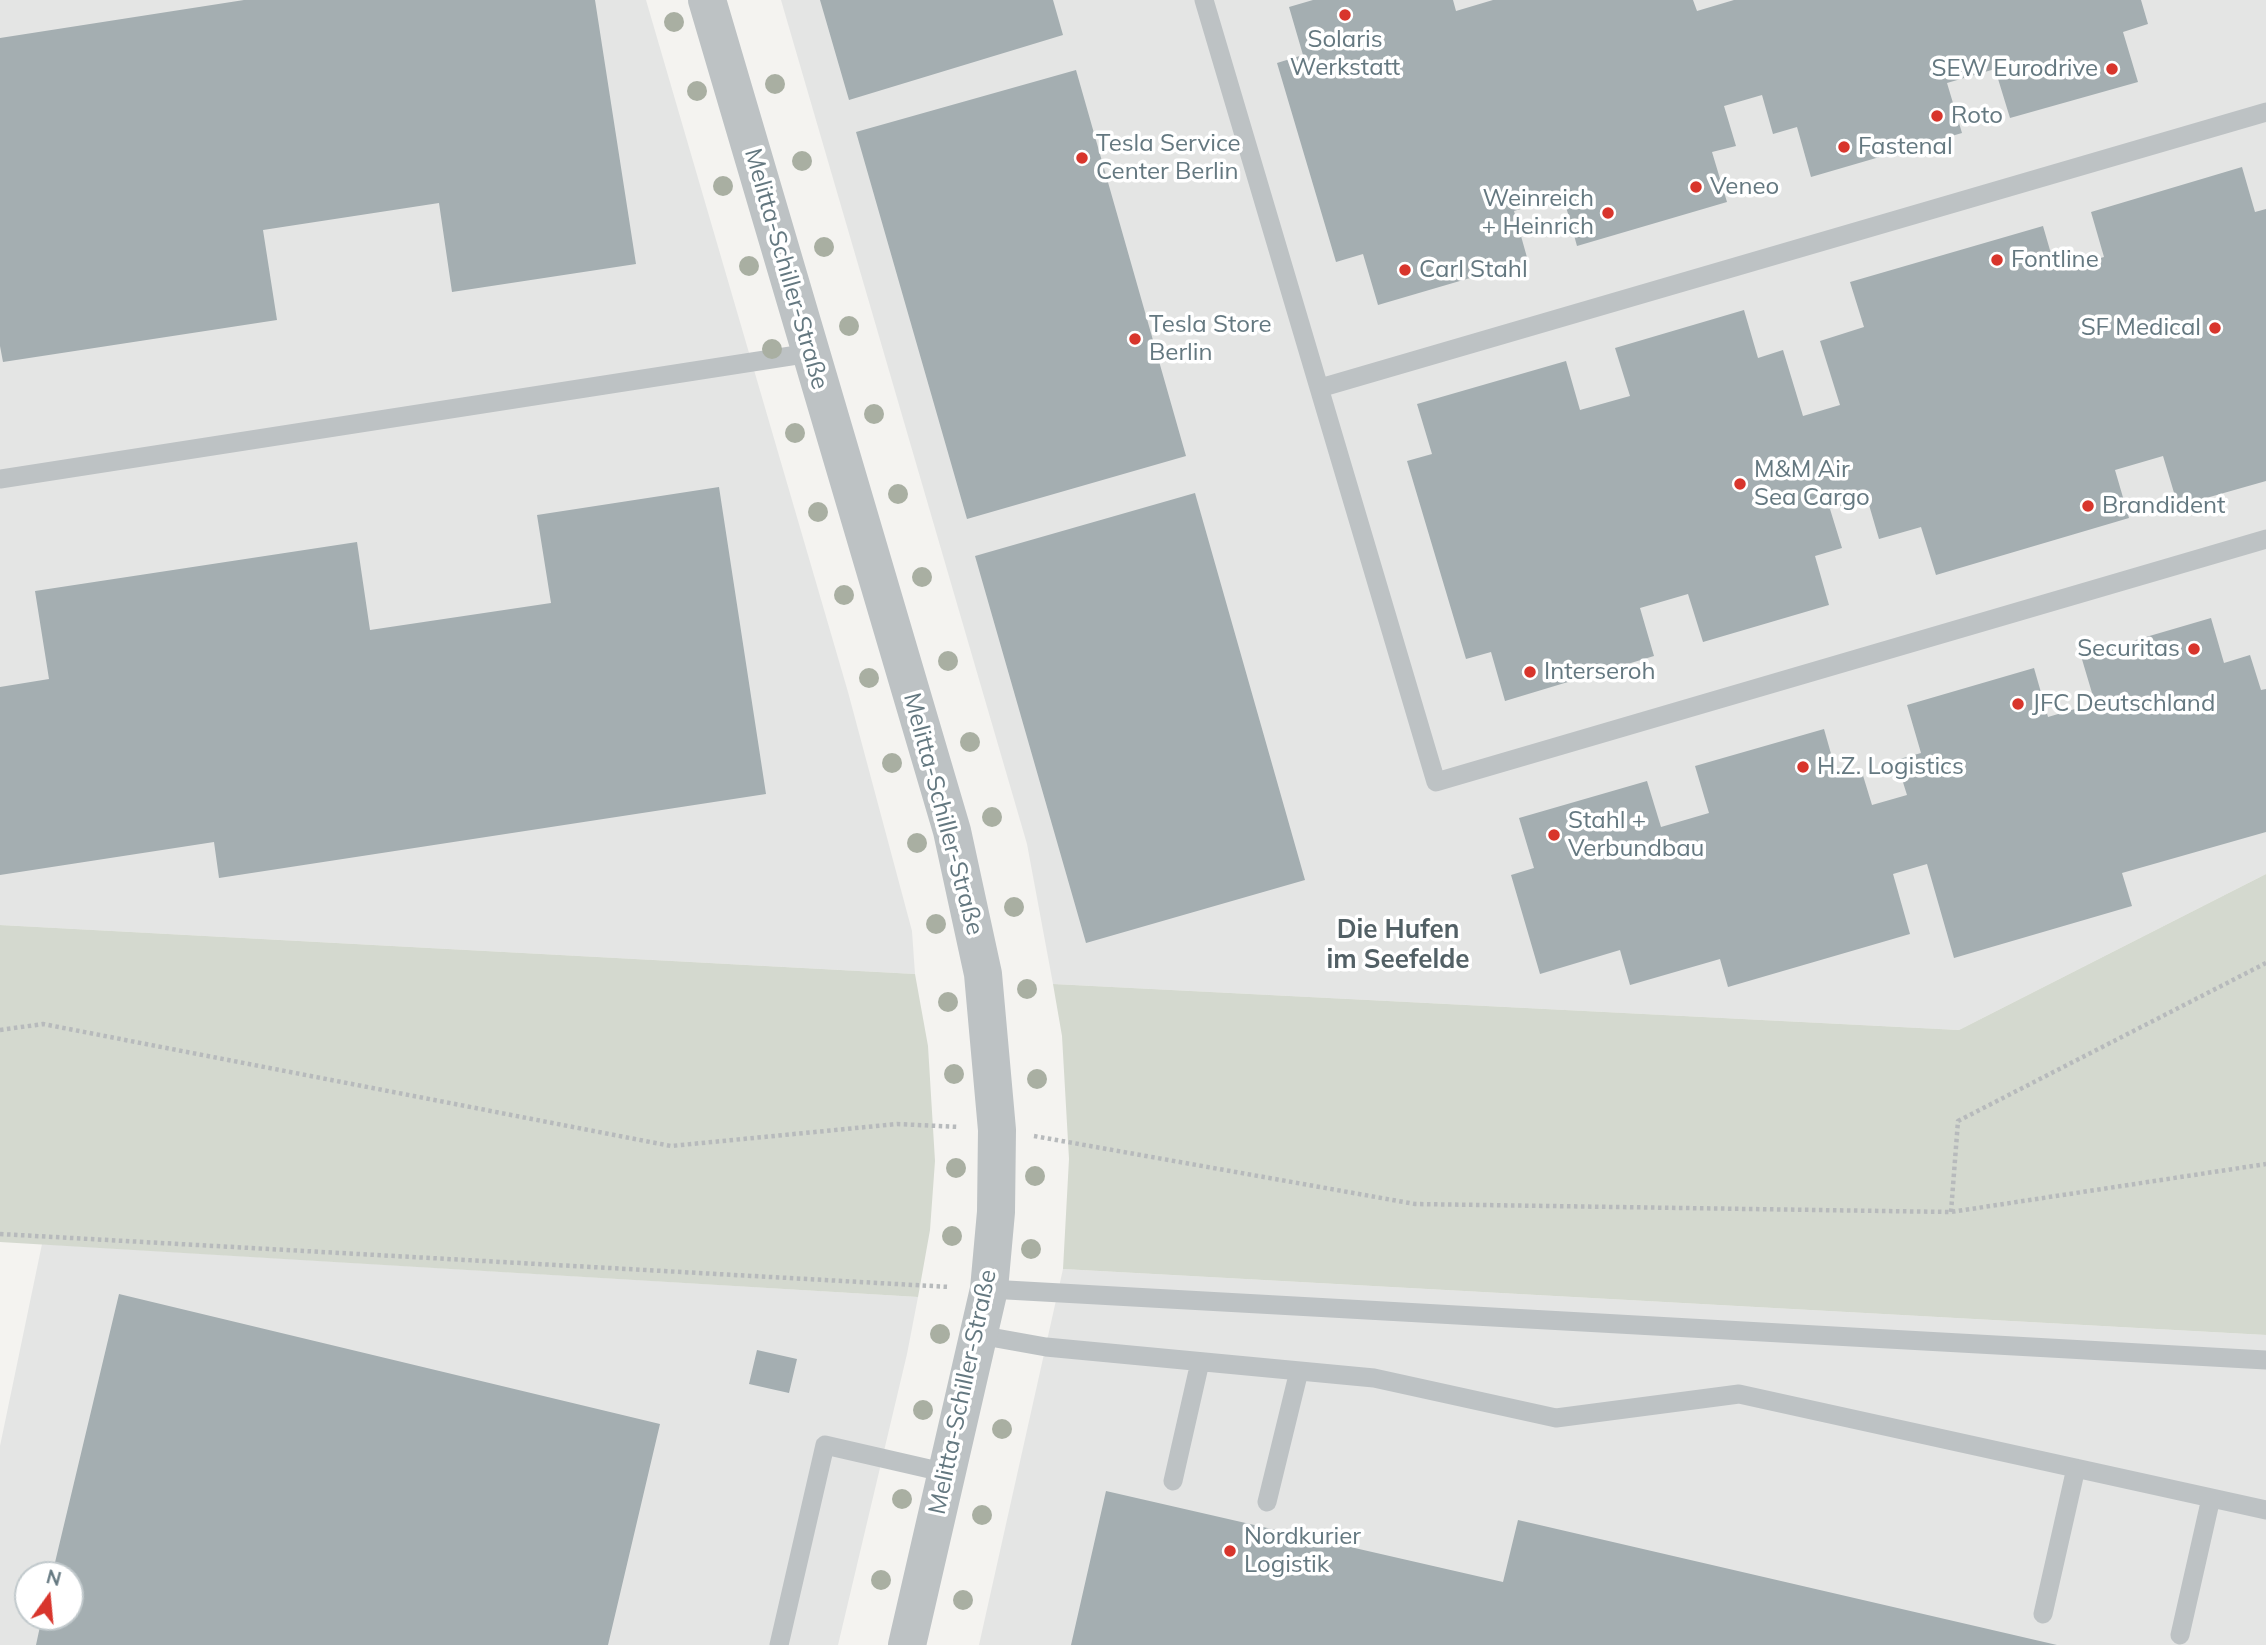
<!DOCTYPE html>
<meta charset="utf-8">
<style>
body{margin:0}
#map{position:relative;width:2266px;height:1645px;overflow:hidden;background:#f4f3f0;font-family:Mulish,sans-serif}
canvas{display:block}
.north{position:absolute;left:14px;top:1561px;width:70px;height:70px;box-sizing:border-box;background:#fff;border:2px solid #c1c9cc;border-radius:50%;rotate:15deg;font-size:19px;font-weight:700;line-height:28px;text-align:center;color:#647880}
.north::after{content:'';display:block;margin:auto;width:24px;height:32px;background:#d8352c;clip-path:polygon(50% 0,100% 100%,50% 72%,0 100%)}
</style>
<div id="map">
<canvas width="2266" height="1645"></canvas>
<div class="north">N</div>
</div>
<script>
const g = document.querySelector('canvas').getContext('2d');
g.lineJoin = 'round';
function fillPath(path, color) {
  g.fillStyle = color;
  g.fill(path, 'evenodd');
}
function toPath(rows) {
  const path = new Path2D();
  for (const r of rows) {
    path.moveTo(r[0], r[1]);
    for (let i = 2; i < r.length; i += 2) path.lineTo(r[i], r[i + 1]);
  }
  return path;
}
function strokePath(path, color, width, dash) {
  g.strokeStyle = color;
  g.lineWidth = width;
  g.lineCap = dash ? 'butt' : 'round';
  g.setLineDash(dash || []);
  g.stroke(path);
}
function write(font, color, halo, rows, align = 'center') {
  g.font = font + ' Mulish,sans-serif';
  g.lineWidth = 7;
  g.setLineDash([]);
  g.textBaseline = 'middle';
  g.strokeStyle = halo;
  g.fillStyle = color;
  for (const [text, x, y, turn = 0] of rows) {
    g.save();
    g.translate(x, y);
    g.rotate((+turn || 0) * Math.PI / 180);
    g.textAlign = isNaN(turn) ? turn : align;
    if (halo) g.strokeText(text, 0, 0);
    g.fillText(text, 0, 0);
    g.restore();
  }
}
const built = toPath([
 [0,0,646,0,848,692,912,931,915,974,0,925],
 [781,0,2266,0,2266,874,1959,1030,1053,984,1027,844],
 [42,1244,918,1297,907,1354,838,1645,0,1645,0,1446],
 [28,1575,70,1575,70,1617,28,1617],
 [1063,1269,2266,1335,2266,1645,979,1645]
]);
const green = toPath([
 [2266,874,2266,1335,1063,1269,1069,1159,1062,1036,1053,984,1959,1030],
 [0,925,915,974,928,1046,935,1161,930,1230,918,1297,0,1242]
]);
const building = toPath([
 [244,0,595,0,636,264,452,292,439,203,263,230,277,320,3,362,0,346,0,38],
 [820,0,1053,0,1063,35,849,100],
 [1313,0,1453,0,1456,11,1493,0,1693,0,1697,11,1734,0,2141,0,2148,24,2123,32,2138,82,2010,118,1995,69,1947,83,1962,133,1811,177,1797,127,1773,134,1762,95,1724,106,1736,146,1712,152,1727,202,1577,246,1563,196,1514,211,1528,261,1378,305,1363,254,1336,262,1277,63,1303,55,1289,7],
 [1076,70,1186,456,967,519,856,132],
 [2242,167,2255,212,2266,209,2266,481,2178,506,2163,456,2115,470,2129,518,1936,575,1921,527,1879,539,1867,498,1830,509,1842,548,1815,556,1829,605,1703,642,1688,594,1640,608,1654,656,1505,701,1491,652,1466,659,1407,461,1432,454,1417,404,1566,361,1580,410,1630,396,1615,348,1744,310,1758,358,1783,350,1803,416,1840,405,1820,341,1864,327,1850,282,2043,226,2056,271,2104,257,2091,212],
 [719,487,766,794,219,878,214,842,0,875,0,687,49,679,35,591,357,542,370,630,551,603,537,515],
 [1195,493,1305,880,1086,943,975,556],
 [2211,618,2224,663,2250,655,2261,690,2266,689,2266,832,2122,873,2132,906,1954,958,1927,864,1893,874,1910,934,1728,987,1720,959,1630,985,1620,950,1540,974,1511,875,1534,868,1519,818,1647,781,1661,827,1709,813,1695,766,1824,729,1837,775,1861,769,1872,805,1907,795,1896,760,1921,753,1907,705,2034,668,2048,717,2095,703,2081,656],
 [119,1294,660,1424,608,1645,36,1645,42,1617,70,1617,70,1575,52,1575],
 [757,1350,797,1359,789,1393,749,1384],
 [1106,1491,1503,1582,1518,1520,2057,1645,1071,1645]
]);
const path = toPath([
 [0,1030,43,1024,671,1146,897,1124,959,1127],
 [1034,1136,1415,1204,1951,1212,2266,1164],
 [1951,1212,1958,1121,2266,963],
 [0,1234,950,1287]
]);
const service = toPath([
 [1204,0,1436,782,2266,539],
 [1320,388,2266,112],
 [0,479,810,353],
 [989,1289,2266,1360],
 [979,1335,1046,1347,1374,1378,1556,1418,1739,1394,2266,1510],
 [1173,1481,1200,1362],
 [1267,1502,1299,1371],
 [2043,1614,2076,1468],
 [2180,1635,2211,1498],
 [779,1645,825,1445,947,1473]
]);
const minor = toPath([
 [707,0,952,831,983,974,997,1130,996,1212,989,1289,907,1645]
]);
const trees = [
 [674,22],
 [775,84],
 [697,91],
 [802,161],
 [723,186],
 [824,247],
 [749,266],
 [849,326],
 [772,349],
 [874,414],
 [795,433],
 [898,494],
 [818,512],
 [922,577],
 [844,595],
 [948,661],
 [869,678],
 [970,742],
 [892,763],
 [992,817],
 [917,843],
 [1014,907],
 [936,924],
 [1027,989],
 [948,1002],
 [954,1074],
 [1037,1079],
 [956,1168],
 [1035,1176],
 [952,1236],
 [1031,1249],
 [940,1334],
 [923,1410],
 [1002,1429],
 [902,1499],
 [982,1515],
 [881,1580],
 [963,1600]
];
const markers = [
 [1345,15,7,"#d8352c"],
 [2112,69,7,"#d8352c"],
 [1937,116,7,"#d8352c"],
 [1844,147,7,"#d8352c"],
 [1082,158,7,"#d8352c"],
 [1696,187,7,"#d8352c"],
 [1608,213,7,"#d8352c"],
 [1997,260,7,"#d8352c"],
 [1405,270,7,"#d8352c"],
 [2215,328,7,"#d8352c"],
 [1135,339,7,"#d8352c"],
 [1740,484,7,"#d8352c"],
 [2088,506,7,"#d8352c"],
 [2194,649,7,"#d8352c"],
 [1530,672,7,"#d8352c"],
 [2018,704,7,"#d8352c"],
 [1803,767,7,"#d8352c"],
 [1554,835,7,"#d8352c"],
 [1230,1551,7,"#d8352c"]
];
const poiNames = [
 ["Solaris",1345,40,"center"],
 ["Werkstatt",1345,68,"center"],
 ["SEW Eurodrive",2098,69,"right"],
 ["Roto",1951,116],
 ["Tesla Service",1096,144],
 ["Center Berlin",1096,172],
 ["Fastenal",1858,147],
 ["Veneo",1710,187],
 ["Weinreich",1594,199,"right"],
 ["+ Heinrich",1594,227,"right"],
 ["Fontline",2011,260],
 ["Carl Stahl",1419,270],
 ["Tesla Store",1149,325],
 ["Berlin",1149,353],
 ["SF Medical",2201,328,"right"],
 ["M&M Air",1754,470],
 ["Sea Cargo",1754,498],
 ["Brandident",2102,506],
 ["Securitas",2180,649,"right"],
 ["Interseroh",1544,672],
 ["JFC Deutschland",2032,704],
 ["H.Z. Logistics",1817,767],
 ["Stahl +",1568,821],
 ["Verbundbau",1568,849],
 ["Nordkurier",1244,1537],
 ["Logistik",1244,1565]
];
const streetNames = [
 ["Melitta-Schiller-Straße",786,269,74],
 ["Melitta-Schiller-Straße",943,814,75],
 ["Melitta-Schiller-Straße",963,1392,-78]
];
const neighbourhoodNames = [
 ["Die Hufen",1398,930],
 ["im Seefelde",1398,960]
];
fillPath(built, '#e4e5e4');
fillPath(green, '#d4d9cf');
fillPath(building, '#a4aeb1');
strokePath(path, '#b7babc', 4.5, [3.5, 3.5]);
strokePath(service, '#bdc2c4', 19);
strokePath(minor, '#bdc2c4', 38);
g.fillStyle = '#a9afa2';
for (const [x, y] of trees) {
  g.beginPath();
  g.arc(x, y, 10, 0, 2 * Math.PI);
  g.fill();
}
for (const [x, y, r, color] of markers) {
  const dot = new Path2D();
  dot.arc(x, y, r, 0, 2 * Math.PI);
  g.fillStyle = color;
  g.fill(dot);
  strokePath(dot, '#fff', 2.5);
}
write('24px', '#647880', '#fff', poiNames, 'left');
write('24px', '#647880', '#fff', streetNames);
write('bold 26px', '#526065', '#fff', neighbourhoodNames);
</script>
